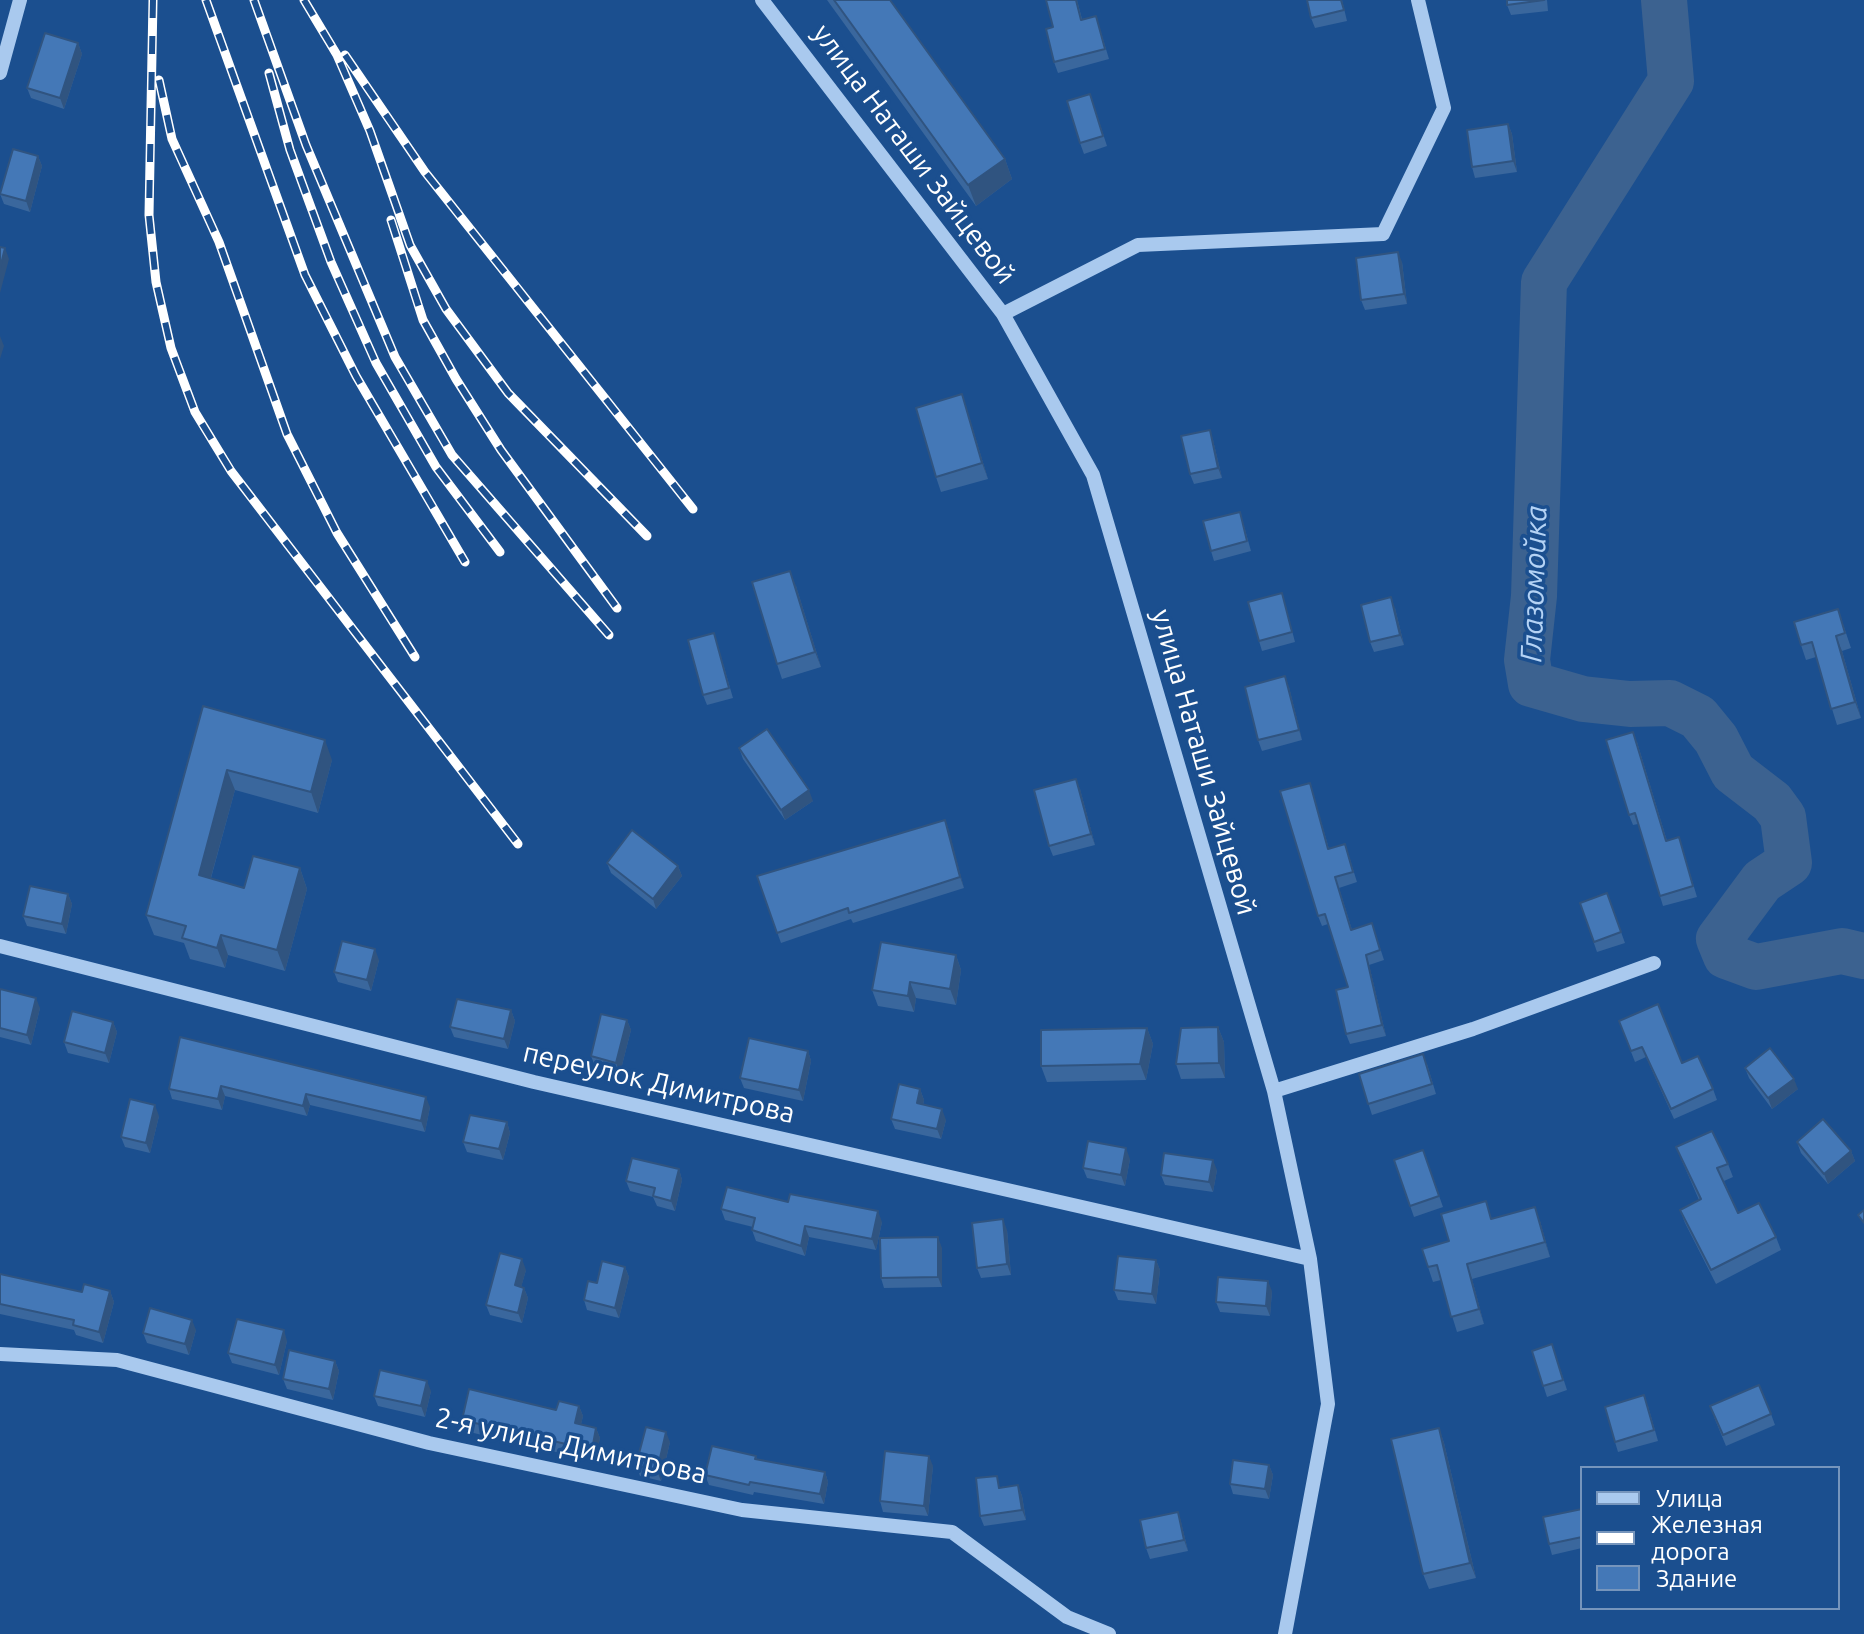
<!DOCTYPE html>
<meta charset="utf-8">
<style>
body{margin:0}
#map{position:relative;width:1864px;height:1634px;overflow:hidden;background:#1b4f8f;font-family:Ubuntu,sans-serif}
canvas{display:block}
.legend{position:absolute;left:1580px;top:1466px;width:260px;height:144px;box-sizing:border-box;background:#1b4f8f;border:2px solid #7695bc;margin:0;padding:10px 14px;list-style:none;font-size:24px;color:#fff}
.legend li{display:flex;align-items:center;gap:16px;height:40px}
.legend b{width:40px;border:2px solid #7695bc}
</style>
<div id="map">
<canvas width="1864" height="1634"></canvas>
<ul class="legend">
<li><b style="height:10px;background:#a9c9ee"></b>Улица</li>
<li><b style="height:10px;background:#fff"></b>Железная дорога</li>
<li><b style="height:22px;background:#4478b7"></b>Здание</li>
</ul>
</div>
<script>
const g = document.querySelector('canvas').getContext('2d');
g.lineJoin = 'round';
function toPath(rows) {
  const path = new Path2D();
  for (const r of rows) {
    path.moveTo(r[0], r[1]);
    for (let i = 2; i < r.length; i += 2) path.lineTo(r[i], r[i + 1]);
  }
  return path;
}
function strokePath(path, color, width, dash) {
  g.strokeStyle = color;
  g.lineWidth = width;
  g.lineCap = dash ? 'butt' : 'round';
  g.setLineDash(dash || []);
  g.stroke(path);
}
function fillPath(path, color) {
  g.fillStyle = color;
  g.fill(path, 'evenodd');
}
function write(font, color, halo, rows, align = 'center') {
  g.font = font + ' Ubuntu,sans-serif';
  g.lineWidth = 7;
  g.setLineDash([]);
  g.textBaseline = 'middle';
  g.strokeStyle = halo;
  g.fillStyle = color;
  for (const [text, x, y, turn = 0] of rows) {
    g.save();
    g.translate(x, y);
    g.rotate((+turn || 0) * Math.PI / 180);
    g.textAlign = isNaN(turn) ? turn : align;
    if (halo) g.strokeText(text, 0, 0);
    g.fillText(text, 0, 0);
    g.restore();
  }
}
const river = toPath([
 [1664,0,1671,81,1544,282,1534,596,1527,660,1531,684,1583,699,1630,704,1670,703,1698,717,1716,739,1733,772,1772,802,1783,817,1789,863,1762,881,1719,939,1726,956,1756,967,1842,951,1864,956]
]);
const minor = toPath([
 [762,0,1003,314,1093,475,1274,1091,1310,1259,1328,1404,1285,1634],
 [0,73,20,0],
 [1003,314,1138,245,1383,234,1444,108,1418,0],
 [0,946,534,1082,1310,1259],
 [1274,1091,1473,1029,1654,963],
 [0,1354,117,1360,429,1443,742,1510,952,1532,1067,1617,1109,1634]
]);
const rail = toPath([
 [153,0,149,215,156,282,171,348,195,412,231,471,518,844],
 [206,0,305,275,356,376,465,562],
 [254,0,306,145,395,357,452,455,609,635],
 [304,0,337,55,370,131,410,245,446,309,508,393,647,536],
 [345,55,425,172,693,509],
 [269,73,290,150,331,262,376,363,436,467,500,552],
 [159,80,172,139,219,242,287,434,337,533,415,657],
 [391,220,423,320,456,379,501,450,617,608]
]);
const wall = toPath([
 [827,0,890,0,1005,159,1012,179,976,206],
 [1046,0,1077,0,1082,19,1096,16,1109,59,1058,73,1054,62,1053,27],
 [1342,0,1347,21,1315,28,1311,18],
 [1547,0,1548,11,1511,15,1507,5],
 [78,43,82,54,64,109,31,98,27,88],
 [1090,94,1107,146,1084,154,1080,143],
 [1508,124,1512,134,1517,172,1475,178,1472,167],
 [38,156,42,166,30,212,4,204,0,194],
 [1402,262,1407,304,1365,310,1361,300],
 [967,410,988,479,941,492,936,477],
 [1213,440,1222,478,1194,484,1190,474],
 [1240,512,1251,551,1214,561,1211,551],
 [796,586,821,667,782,679,777,664],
 [1285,604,1295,642,1262,651,1259,641],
 [1395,608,1404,645,1374,652,1370,642],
 [1838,609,1851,648,1842,651,1861,718,1837,725,1816,657,1806,660,1801,645],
 [714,633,733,698,707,705,703,695],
 [1289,687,1302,740,1262,751,1258,740],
 [203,706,332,760,318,813,235,790,211,878,244,888,300,868,307,889,285,971,228,955,225,968,190,959,184,943,154,935,146,915],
 [1637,742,1667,841,1679,837,1697,897,1663,906,1638,824,1633,825,1629,815],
 [739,748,813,801,785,820,743,759],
 [1310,783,1329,849,1345,844,1357,882,1339,888,1352,930,1372,923,1384,960,1369,965,1386,1036,1350,1044,1346,1034,1348,987,1328,924,1322,926,1318,916],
 [1080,789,1095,845,1053,856,1049,846],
 [945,820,964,888,853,923,851,919,781,943,757,876],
 [607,863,678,866,682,876,656,909,611,873],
 [1607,893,1625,943,1597,952,1580,903],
 [68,894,72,904,66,934,27,926,23,916],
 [956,955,961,970,956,1005,916,998,914,1012,878,1006,872,990],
 [379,960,371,991,338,982,334,972],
 [0,989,40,1008,31,1045,0,1037],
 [511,1010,515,1021,508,1049,454,1037,450,1027],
 [627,1020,631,1030,620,1073,595,1067,591,1056],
 [1619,1021,1713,1089,1717,1100,1674,1119,1646,1057,1635,1062],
 [113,1022,117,1032,109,1063,68,1053,64,1042],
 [1218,1027,1224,1042,1225,1078,1181,1079,1176,1064],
 [1147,1028,1153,1044,1146,1080,1047,1082,1041,1066],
 [180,1037,430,1107,425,1132,310,1105,307,1116,225,1096,222,1110,172,1099,169,1089],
 [808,1051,811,1061,803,1101,744,1088,740,1078],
 [1427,1064,1436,1094,1372,1115,1359,1074],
 [1745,1068,1798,1089,1772,1109,1749,1078],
 [920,1089,924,1100,923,1105,946,1120,941,1139,895,1129,891,1119],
 [159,1116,150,1153,125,1147,121,1137],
 [507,1122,510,1133,503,1160,467,1152,463,1142],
 [1797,1142,1851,1151,1855,1161,1828,1184,1801,1153],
 [1676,1147,1728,1164,1733,1177,1724,1181,1738,1213,1776,1237,1781,1250,1716,1284,1685,1223,1680,1210,1699,1200],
 [1423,1150,1443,1207,1414,1217,1394,1160],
 [1130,1159,1125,1186,1087,1178,1083,1168],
 [679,1169,682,1180,675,1211,657,1206,653,1197,630,1191,626,1181],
 [1217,1170,1213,1192,1165,1185,1161,1175],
 [788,1202,882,1222,876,1250,809,1237,805,1256,756,1241,752,1230,753,1227,725,1220,721,1209],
 [1492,1219,1540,1221,1550,1257,1472,1279,1484,1324,1457,1332,1441,1280,1433,1282,1428,1267,1449,1241],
 [1007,1230,1011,1275,981,1278,977,1268],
 [942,1248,942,1287,884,1288,881,1278],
 [1156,1260,1160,1270,1156,1304,1118,1300,1114,1290],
 [625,1267,629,1277,619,1318,587,1310,584,1300,597,1283],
 [526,1270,521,1287,524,1288,528,1298,522,1323,490,1315,486,1305],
 [0,1274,82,1292,110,1291,114,1302,103,1343,76,1335,74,1330,0,1314],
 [1272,1291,1270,1316,1220,1312,1216,1302],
 [196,1330,189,1355,147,1343,143,1333],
 [287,1341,279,1375,232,1363,228,1353],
 [1552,1344,1567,1390,1547,1397,1532,1351],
 [335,1361,339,1371,333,1400,287,1389,283,1379],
 [431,1391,425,1417,378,1406,374,1396],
 [579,1406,583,1416,581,1424,596,1428,600,1438,595,1461,465,1431,462,1420,556,1410],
 [1648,1406,1658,1441,1618,1452,1615,1442],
 [1771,1414,1775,1425,1726,1446,1714,1417],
 [1439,1428,1444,1443,1476,1578,1429,1589,1423,1574],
 [670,1442,661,1481,640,1476,636,1465],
 [756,1456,757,1460,825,1472,828,1482,824,1504,754,1492,753,1495,709,1485,705,1475],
 [1269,1465,1273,1475,1269,1499,1233,1494,1230,1484],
 [933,1466,928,1516,883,1512,880,1501],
 [1018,1485,1022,1496,1026,1520,984,1526,980,1516,1001,1487],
 [1582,1509,1582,1548,1552,1555,1549,1544],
 [1178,1512,1181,1522,1188,1551,1150,1559,1146,1548]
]);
const shadedWall = toPath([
 [78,43,82,54,64,109,60,98],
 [1508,124,1512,134,1517,172,1513,161],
 [38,156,42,166,30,212,26,201],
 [1005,159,1012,179,976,206,968,185],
 [5,248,9,259,0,293,0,268],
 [1398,252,1402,262,1407,304,1404,294],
 [0,336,4,346,0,359],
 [962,394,967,410,988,479,982,463],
 [1210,430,1213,440,1222,478,1218,468],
 [790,571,796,586,821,667,815,652],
 [1391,597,1395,608,1404,645,1400,635],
 [1836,636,1842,651,1861,718,1855,702],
 [1285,676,1289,687,1302,740,1299,730],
 [325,740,332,760,318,813,311,792],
 [227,770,235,790,206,895,199,875],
 [1076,779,1080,789,1095,845,1091,834],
 [809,790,813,801,785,820,781,810],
 [945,820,949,830,964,888,960,877],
 [678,866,682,876,656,909,653,899],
 [300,868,307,889,285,971,277,950],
 [68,894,72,904,66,934,62,924],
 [221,935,228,955,225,968,217,948],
 [375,949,379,960,371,991,367,980],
 [956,955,961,970,956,1005,950,989],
 [1366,955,1369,965,1386,1036,1382,1025],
 [910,982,916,998,914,1012,908,996],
 [36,998,40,1008,31,1045,27,1035],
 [511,1010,515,1021,508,1049,504,1039],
 [627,1020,631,1030,620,1073,616,1063],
 [113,1022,117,1032,109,1063,105,1053],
 [1218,1027,1224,1042,1225,1078,1219,1063],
 [1147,1028,1153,1044,1146,1080,1140,1064],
 [808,1051,811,1061,803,1101,799,1090],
 [1794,1079,1798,1089,1772,1109,1768,1098],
 [221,1086,225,1096,222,1110,218,1099],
 [920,1089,924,1100,921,1114,917,1103],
 [306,1094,310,1105,307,1116,303,1106],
 [426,1097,430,1107,425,1132,421,1121],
 [155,1105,159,1116,150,1153,146,1143],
 [942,1109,946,1120,941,1139,937,1129],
 [507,1122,510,1133,503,1160,499,1149],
 [1126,1148,1130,1159,1125,1186,1121,1175],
 [1851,1151,1855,1161,1828,1184,1824,1174],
 [1213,1160,1217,1170,1213,1192,1209,1182],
 [679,1169,682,1180,675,1211,671,1201],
 [1535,1207,1540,1221,1550,1257,1545,1242],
 [878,1211,882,1222,876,1250,872,1239],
 [1003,1219,1007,1230,1011,1275,1007,1264],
 [805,1226,809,1237,805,1256,801,1246],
 [938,1237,942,1248,942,1287,938,1277],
 [522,1259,526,1270,519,1295,515,1285],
 [1156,1260,1160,1270,1156,1304,1152,1294],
 [1467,1264,1472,1279,1484,1324,1479,1309],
 [625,1267,629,1277,619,1318,615,1308],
 [1268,1281,1272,1291,1270,1316,1266,1306],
 [524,1288,528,1298,522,1323,518,1313],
 [110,1291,114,1302,103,1343,99,1332],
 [192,1320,196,1330,189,1355,185,1344],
 [284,1330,287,1341,279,1375,275,1365],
 [335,1361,339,1371,333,1400,329,1389],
 [427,1381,431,1391,425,1417,421,1406],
 [579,1406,583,1416,579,1433,575,1423],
 [596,1428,600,1438,595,1461,592,1450],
 [1439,1428,1444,1443,1476,1578,1470,1563],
 [666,1432,670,1442,661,1481,657,1471],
 [929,1456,933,1466,928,1516,924,1506],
 [1269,1465,1273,1475,1269,1499,1265,1489],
 [825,1472,828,1482,824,1504,820,1494],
 [1018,1485,1022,1496,1026,1520,1022,1510],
 [1178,1512,1181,1522,1188,1551,1184,1540]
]);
const building = toPath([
 [834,0,890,0,1005,159,968,185,834,0],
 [1046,0,1076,0,1081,20,1096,16,1105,49,1054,62,1046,29,1053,27,1046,0],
 [1307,0,1341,0,1344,10,1311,18,1307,0],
 [1507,0,1544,0,1507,5,1507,0],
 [45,33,78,43,60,98,27,88,45,33],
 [1090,94,1103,136,1080,143,1067,101,1090,94],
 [1508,124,1513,161,1472,167,1467,130,1508,124],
 [13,149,38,156,26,201,0,194,13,149],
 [0,247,5,248,0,268,0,247],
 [1398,252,1404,294,1361,300,1356,258,1398,252],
 [962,394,982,463,936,477,916,408,962,394],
 [1210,430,1218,468,1190,474,1181,436,1210,430],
 [1240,512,1247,541,1211,551,1203,521,1240,512],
 [790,571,815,652,777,664,752,582,790,571],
 [1282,593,1292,632,1259,641,1248,602,1282,593],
 [1391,597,1400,635,1370,642,1361,605,1391,597],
 [1838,609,1845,633,1836,636,1855,702,1831,709,1812,642,1801,645,1794,622,1838,609],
 [714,633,729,688,703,695,688,640,714,633],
 [1285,676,1299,730,1258,740,1245,687,1285,676],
 [203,706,325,740,311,792,227,770,199,875,244,888,253,856,300,868,277,950,221,935,217,948,182,938,186,926,146,915,203,706],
 [767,729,809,790,781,810,739,748,767,729],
 [1633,732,1666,841,1679,837,1693,886,1660,896,1635,813,1629,815,1606,740,1633,732],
 [1076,779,1091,834,1049,846,1034,790,1076,779],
 [1310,783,1328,849,1345,844,1353,872,1335,877,1351,930,1372,923,1380,950,1366,955,1382,1025,1346,1034,1336,990,1348,987,1325,914,1318,916,1280,791,1310,783],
 [945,820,960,877,849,913,848,908,777,933,757,876,945,820],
 [632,830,678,866,653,899,607,863,632,830],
 [30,886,68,894,62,924,23,916,30,886],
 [1607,893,1621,932,1594,942,1580,903,1607,893],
 [342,941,375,949,367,980,334,972,342,941],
 [881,942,956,955,950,989,910,982,908,996,872,990,881,942],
 [0,989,36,998,27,1035,0,1028,0,989],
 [457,999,511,1010,504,1039,450,1027,457,999],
 [1658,1004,1682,1063,1698,1056,1713,1089,1671,1109,1642,1047,1631,1051,1619,1021,1658,1004],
 [72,1011,113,1022,105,1053,64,1042,72,1011],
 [601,1014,627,1020,616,1063,591,1056,601,1014],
 [1218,1027,1219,1063,1176,1064,1181,1028,1218,1027],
 [1147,1028,1140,1064,1041,1066,1041,1030,1147,1028],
 [180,1037,426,1097,421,1121,306,1094,303,1106,221,1086,218,1099,169,1089,180,1037],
 [749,1038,808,1051,799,1090,740,1078,749,1038],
 [1770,1048,1794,1079,1768,1098,1745,1068,1770,1048],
 [1423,1054,1432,1084,1368,1104,1359,1074,1423,1054],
 [899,1084,920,1089,917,1103,942,1109,937,1129,891,1119,899,1084],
 [130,1099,155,1105,146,1143,121,1137,130,1099],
 [470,1115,507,1122,499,1149,463,1142,470,1115],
 [1823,1119,1851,1151,1824,1174,1797,1142,1823,1119],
 [1712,1131,1728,1164,1717,1168,1738,1213,1759,1203,1776,1237,1711,1270,1680,1210,1701,1199,1676,1147,1712,1131],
 [1088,1141,1126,1148,1121,1175,1083,1168,1088,1141],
 [1423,1150,1439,1196,1410,1206,1394,1160,1423,1150],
 [1164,1153,1213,1160,1209,1182,1161,1175,1164,1153],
 [632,1158,679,1169,671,1201,653,1196,655,1188,626,1181,632,1158],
 [727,1187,788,1202,790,1194,878,1211,872,1239,805,1226,801,1246,752,1230,755,1218,721,1209,727,1187],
 [1486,1201,1491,1219,1535,1207,1545,1242,1467,1264,1479,1309,1451,1317,1437,1265,1428,1267,1422,1249,1449,1241,1441,1214,1486,1201],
 [1864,1210,1864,1223,1858,1215,1864,1210],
 [1003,1219,1007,1264,977,1268,972,1223,1003,1219],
 [938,1237,938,1277,881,1278,880,1238,938,1237],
 [500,1253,522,1259,515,1285,524,1288,518,1313,486,1305,500,1253],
 [1118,1256,1156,1260,1152,1294,1114,1290,1118,1256],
 [602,1261,625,1267,615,1308,584,1300,588,1281,597,1283,602,1261],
 [0,1274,82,1292,84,1284,110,1291,99,1332,73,1325,74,1320,0,1304,0,1274],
 [1218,1277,1268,1281,1266,1306,1216,1302,1218,1277],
 [150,1308,192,1320,185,1344,143,1333,150,1308],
 [237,1319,284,1330,275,1365,228,1353,237,1319],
 [1552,1344,1563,1380,1543,1386,1532,1351,1552,1344],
 [289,1350,335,1361,329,1389,283,1379,289,1350],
 [380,1370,427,1381,421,1406,374,1396,380,1370],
 [1759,1385,1771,1414,1723,1435,1710,1406,1759,1385],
 [469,1389,556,1410,559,1401,579,1406,575,1423,596,1428,592,1450,462,1420,469,1389],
 [1644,1395,1654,1430,1615,1442,1605,1407,1644,1395],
 [646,1427,666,1432,657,1471,636,1465,646,1427],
 [1439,1428,1470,1563,1423,1574,1391,1439,1439,1428],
 [712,1446,756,1456,755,1459,825,1472,820,1494,750,1482,749,1485,705,1475,712,1446],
 [885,1451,929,1456,924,1506,880,1501,885,1451],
 [1233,1460,1269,1465,1265,1489,1230,1484,1233,1460],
 [997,1476,999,1488,1018,1485,1022,1510,980,1516,976,1478,997,1476],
 [1582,1509,1582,1537,1549,1544,1543,1517,1582,1509],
 [1178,1512,1184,1540,1146,1548,1140,1520,1178,1512]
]);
const streetNames = [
 ["улица Наташи Зайцевой",914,154,53],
 ["улица Наташи Зайцевой",1204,762,74],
 ["переулок Димитрова",659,1083,13],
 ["2-я улица Димитрова",571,1446,12]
];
const waterNames = [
 ["Глазомойка",1534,584,-88]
];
strokePath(river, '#3c6290', 46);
strokePath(minor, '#a9c9ee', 14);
strokePath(rail, '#fff', 9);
strokePath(rail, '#1b4f8f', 6, [18]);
fillPath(wall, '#3a679d');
fillPath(shadedWall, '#305480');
fillPath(building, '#4478b7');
strokePath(building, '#305480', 2);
write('28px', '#fff', '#1b4f8f', streetNames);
write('italic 30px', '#b5d3f5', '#1b4f8f', waterNames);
</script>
